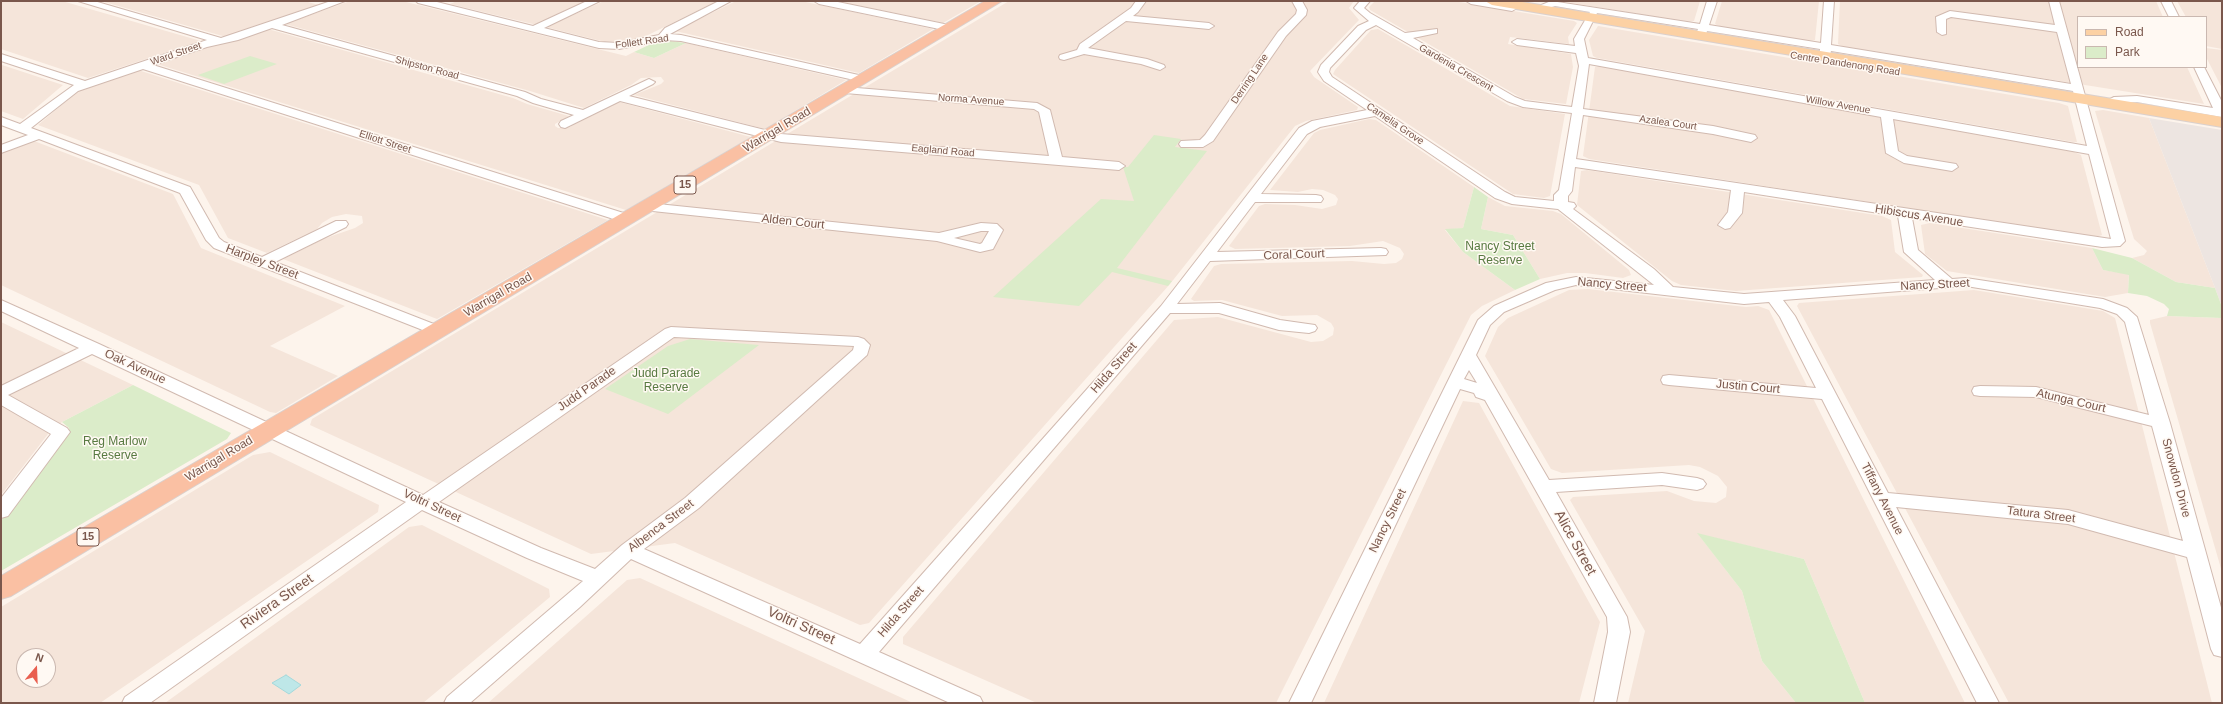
<!DOCTYPE html>
<style>
body{margin:0}
#map{position:relative;width:2223px;height:704px;overflow:hidden;background:#fdf4ec;font-family:Helvetica,sans-serif}
canvas{display:block}
.frame{position:absolute;inset:0;border:2px solid #7a574c;pointer-events:none}
.legend{position:absolute;left:2077px;top:16px;width:130px;height:52px;box-sizing:border-box;background:#fff9f3;border:1px solid #cab8b0;margin:0;padding:5px 7px;list-style:none;font-size:12px;color:#7a574c}
.legend li{display:flex;align-items:center;gap:8px;height:20px}
.legend b{width:20px;border:1px solid #cab8b0}
.north{position:absolute;left:16px;top:648px;width:40px;height:40px;box-sizing:border-box;background:#fff9f3;border:1px solid #cab8b0;border-radius:50%;rotate:19deg;font-size:11px;font-weight:700;line-height:16px;text-align:center;color:#7a574c}
.north::after{content:'';display:block;margin:auto;width:14px;height:18px;background:#e95f4f;clip-path:polygon(50% 0,100% 100%,50% 72%,0 100%)}
</style>
<div id="map">
<canvas width="2223" height="704"></canvas>
<div class="frame"></div>
<ul class="legend">
<li><b style="height:5px;background:#fcd1a4"></b>Road</li>
<li><b style="height:11px;background:#dbecc9"></b>Park</li>
</ul>
<div class="north">N</div>
</div>
<script>
const g = document.querySelector('canvas').getContext('2d');
g.lineJoin = 'round';
function fillPath(path, color) {
  g.fillStyle = color;
  g.fill(path, 'evenodd');
}
function toPath(rows) {
  const path = new Path2D();
  for (const r of rows) {
    path.moveTo(r[0], r[1]);
    for (let i = 2; i < r.length; i += 2) path.lineTo(r[i], r[i + 1]);
  }
  return path;
}
function strokePath(path, color, width, dash) {
  g.strokeStyle = color;
  g.lineWidth = width;
  g.lineCap = dash ? 'butt' : 'round';
  g.setLineDash(dash || []);
  g.stroke(path);
}
function write(font, color, halo, rows, align = 'center') {
  g.font = font + ' Helvetica,sans-serif';
  g.lineWidth = 3;
  g.setLineDash([]);
  g.textBaseline = 'middle';
  g.strokeStyle = halo;
  g.fillStyle = color;
  for (const [text, x, y, turn = 0] of rows) {
    g.save();
    g.translate(x, y);
    g.rotate((+turn || 0) * Math.PI / 180);
    g.textAlign = isNaN(turn) ? turn : align;
    if (halo) g.strokeText(text, 0, 0);
    g.fillText(text, 0, 0);
    g.restore();
  }
}
const residential = toPath([
 [1,1,62,1,201,41,88,78,1,49],
 [101,1,304,1,319,5,226,37],
 [350,1,402,1,626,56,634,52,654,58,686,43,846,80,765,129,634,95,661,84,664,81,661,77,641,78,631,85,584,108,530,91,285,24],
 [457,1,591,1,537,25,450,4],
 [604,1,717,1,646,36,627,41,605,42,546,27],
 [736,1,801,1,933,29,859,73,675,31],
 [843,1,981,1,943,23,841,2],
 [1009,1,1354,1,1349,8,1359,20,1310,71,1314,77,1358,107,1357,110,1306,121,1295,126,1170,284,869,623,860,625,675,543,591,554,310,425,312,419],
 [1375,1,1453,1,1574,21,1577,23,1568,37,1569,44,1510,37,1508,44,1571,54,1573,67,1566,104,1523,99,1370,10,1369,7],
 [1560,1,1700,1,1694,21,1687,22],
 [1722,1,1819,1,1815,40,1809,41,1721,27,1715,24],
 [1840,1,2156,1,2163,17,2078,17,2078,67,2187,67,2204,104,1941,62,1941,67,1886,57,1885,53,1844,47,1838,44],
 [2177,1,2222,1,2222,49,2206,46,2206,17,2186,17],
 [1598,26,2059,103,2068,106,2077,142,2073,142,1597,58,1593,56,1589,40],
 [268,29,513,98,527,104,569,116,555,124,555,126,558,128,570,127,580,119,619,102,751,137,626,210,157,64,214,44,232,42],
 [1378,29,1510,106,1565,114,1550,196,1544,198,1513,194,1333,74,1335,70,1371,30],
 [2206,48,2222,50,2222,88,2206,57],
 [1,65,2,65,63,85,23,119,1,111],
 [1599,66,2074,152,2081,155,2102,235,2096,237,1589,159,1583,156,1595,67],
 [138,70,608,220,437,319,283,259,323,239,355,228,363,223,362,216,346,214,332,217,322,223,317,229,267,253,228,238,199,185,38,125,78,91],
 [2103,110,2149,118,2215,288,2176,282,2132,258,2144,255,2147,251,2134,239,2095,111],
 [1369,119,1376,120,1474,187,1463,228,1445,230,1463,252,1515,290,1482,306,1471,315,1276,703,1037,703,903,644,903,637,1174,320,1218,317,1311,342,1323,341,1333,335,1334,328,1331,323,1317,315,1282,316,1222,300,1194,301,1191,299,1214,266,1221,264,1352,261,1384,264,1396,263,1402,259,1404,254,1400,248,1383,241,1350,246,1235,249,1229,246,1259,206,1265,204,1295,205,1322,209,1336,205,1338,199,1335,195,1323,190,1312,189,1298,192,1270,190,1314,133,1320,130],
 [34,141,173,194,201,248,345,306,270,346,338,376,276,413,270,412,1,285,1,153],
 [1587,170,1882,216,1891,220,1895,252,1923,275,1922,277,1736,291,1681,285,1672,281,1577,205,1581,171],
 [1488,197,1505,206,1553,211,1561,214,1629,270,1631,275,1623,278,1585,273,1567,273,1540,279,1513,235,1481,229],
 [1930,223,2092,248,2103,270,2129,274,2128,293,2105,297,1947,271,1925,254,1921,225],
 [1588,289,1746,307,1758,306,1769,310,1965,703,1865,703,1804,559,1698,534,1742,591,1762,661,1796,703,1628,703,1645,631,1570,500,1573,497,1667,491,1694,501,1716,503,1726,497,1727,487,1718,476,1700,467,1689,465,1562,473,1551,469,1485,356,1498,327,1508,318,1569,290],
 [1974,290,2103,311,2115,318,2212,703,2009,703,1797,306,1799,303],
 [2167,316,2222,318,2222,572,2150,323,2150,320],
 [1,322,133,385,62,422,48,434,1,495],
 [1463,401,1479,403,1600,622,1579,703,1324,703],
 [270,452,379,505,378,512,100,703,1,703,1,607,253,455],
 [24,656,48,656,48,680,24,680],
 [422,525,549,589,550,597,423,703,165,703,409,527],
 [640,578,913,703,488,703,627,580]
]);
const industrial = toPath([
 [2149,118,2222,130,2222,307,2215,288]
]);
const green = toPath([
 [670,41,686,43,654,58,634,52,651,44],
 [250,56,277,64,224,84,198,75],
 [1154,135,1181,139,1175,147,1207,151,1117,268,1172,281,1168,286,1112,272,1079,306,993,297,1101,199,1134,201,1123,167,1128,167],
 [1474,187,1488,197,1481,229,1513,235,1540,279,1515,290,1463,252,1445,229,1463,228],
 [2092,248,2132,258,2176,282,2215,288,2222,307,2222,318,2167,316,2169,309,2164,304,2147,296,2128,293,2129,275,2103,270],
 [690,339,759,345,668,414,605,389,668,346],
 [133,385,231,433,227,439,1,571,1,521,66,436,69,428,62,422],
 [1697,533,1804,559,1865,703,1796,703,1762,661,1742,591]
]);
const water = toPath([
 [286,675,301,685,289,694,272,683,286,675]
]);
const minor = toPath([
 [78,1,94,1,221,38,331,1,345,1,282,25,525,92,541,99,583,110,649,79,655,82,653,84,629,96,781,134,1049,156,1039,112,1034,109,845,93,839,90,845,87,1037,103,1050,110,1062,157,1119,162,1125,166,1119,170,781,142,620,101,565,128,561,127,559,124,561,121,574,115,533,103,517,96,272,28,238,40,207,47,153,65,633,216,635,219,633,222,623,222,143,69,78,91,31,128,190,187,219,238,224,242,262,257,336,221,346,221,348,224,346,227,275,262,444,328,446,331,444,334,438,336,214,248,206,240,180,193,39,139,1,153,1,145,28,135,1,125,1,117,20,124,74,85,1,61,1,54,85,81,207,40,78,1],
 [416,1,433,1,533,26,587,1,600,1,544,28,599,42,619,43,659,35,665,28,719,1,731,1,670,34,681,35,863,76,869,79,863,82,681,41,664,40,619,49,599,48,418,3,416,1],
 [814,1,833,1,949,25,954,28,949,31,819,4,814,1],
 [1136,1,1146,1,1138,12,1133,16,1209,23,1214,26,1209,29,1126,21,1088,48,1147,59,1164,65,1165,67,1160,70,1141,64,1084,54,1064,60,1060,59,1059,57,1060,55,1077,50,1080,44,1131,8,1136,1],
 [1292,1,1302,1,1307,10,1306,15,1286,36,1213,141,1203,147,1181,147,1179,144,1181,141,1200,140,1205,135,1278,32,1296,14,1297,10,1292,1],
 [1360,1,1370,1,1364,8,1370,13,1405,33,1437,29,1437,33,1413,38,1515,97,1525,101,1572,107,1579,66,1576,53,1517,45,1512,42,1517,39,1575,46,1574,39,1590,12,1555,6,1544,9,1539,6,1551,1,1700,24,1707,1,1717,1,1709,25,1821,43,1824,1,1834,1,1831,45,2071,84,2057,32,1951,17,1946,19,1946,34,1942,35,1937,32,1936,17,1950,11,2055,25,2049,1,2059,1,2125,241,2120,246,2102,247,1912,218,1918,250,1952,279,1966,278,2103,299,2127,308,2137,317,2170,423,2222,611,2222,657,2214,655,2211,649,2187,557,2068,524,1896,507,1999,703,1977,703,1822,399,1669,385,1663,384,1661,380,1663,376,1669,375,1816,388,1780,317,1769,302,1744,304,1576,285,1555,290,1504,312,1490,325,1476,355,1549,480,1662,473,1697,478,1703,480,1706,484,1703,488,1697,490,1662,485,1556,492,1627,617,1630,632,1616,703,1594,703,1608,632,1607,617,1485,400,1476,397,1474,393,1460,389,1311,703,1289,703,1478,320,1494,306,1546,283,1576,277,1654,285,1558,209,1512,204,1495,198,1375,116,1320,127,1307,134,1261,194,1316,195,1321,196,1323,199,1321,202,1255,202,1217,252,1381,248,1386,249,1388,252,1386,255,1210,261,1177,304,1220,303,1280,320,1315,325,1317,328,1315,331,1309,333,1279,330,1219,313,1170,313,879,652,980,697,983,703,950,703,631,559,580,607,470,703,444,703,447,697,583,581,527,558,422,510,150,703,122,703,125,697,406,502,92,354,8,395,67,428,70,432,8,516,1,518,1,498,51,434,1,405,1,386,79,348,1,311,1,300,99,344,423,495,665,329,671,327,858,337,864,339,870,345,867,355,699,508,644,549,860,644,1161,306,1299,128,1312,121,1367,110,1324,81,1318,72,1321,65,1358,26,1369,21,1354,8,1360,1],
 [1597,13,1698,29,1696,35,1701,38,1705,37,1707,31,1820,49,1820,56,1825,59,1829,58,1831,51,2073,91,2087,146,1588,58,1584,39,1597,13],
 [1376,25,1507,101,1523,107,1572,113,1559,190,1554,195,1554,201,1515,197,1505,192,1332,77,1329,72,1330,68,1366,30,1376,25],
 [1589,64,1881,117,1886,153,1904,163,1952,171,1958,167,1956,164,1907,156,1898,151,1893,119,2089,154,2111,239,1576,159,1583,115,1713,134,1751,142,1757,138,1755,135,1713,126,1583,109,1589,64],
 [1575,167,1731,190,1728,212,1718,225,1725,229,1730,228,1742,213,1744,192,1898,216,1904,252,1935,280,1744,294,1673,287,1654,269,1573,209,1576,206,1574,203,1568,202,1568,196,1572,191,1575,167],
 [1966,286,2100,308,2117,314,2125,322,2149,415,2036,387,1980,386,1974,387,1972,391,1974,395,1980,396,2036,397,2152,426,2183,541,2068,510,1888,493,1795,316,1783,300,1966,286],
 [674,337,854,346,853,350,685,498,622,545,595,569,541,548,439,502,674,337],
 [1469,370,1477,383,1464,379,1469,370],
 [1466,1,1488,1,1512,5,1517,8,1512,11,1471,4,1466,1],
 [2161,1,2171,1,2179,17,2169,17,2161,1],
 [2194,67,2204,67,2222,102,2222,117,2137,102,2114,103,2108,100,2114,97,2137,96,2213,108,2194,67],
 [648,203,939,233,981,223,997,224,1003,230,993,249,980,252,937,241,643,210,641,207,643,204,648,203],
 [981,231,989,231,982,243,980,244,954,238,981,231]
]);
const primary = toPath([
 [1485,1,1516,1,2222,117,2222,127,1492,5,1485,1]
]);
const trunk = toPath([
 [985,1,1002,1,11,596,1,599,1,576,985,1]
]);
const farStreetnames = [
 ["Follett Road",642,42,-8],
 ["Ward Street",176,54,-19],
 ["Centre Dandenong Road",1845,64,9],
 ["Shipston Road",427,68,15],
 ["Gardenia Crescent",1456,68,30],
 ["Derring Lane",1250,79,-56],
 ["Norma Avenue",971,100,4],
 ["Willow Avenue",1838,105,10],
 ["Azalea Court",1668,123,8],
 ["Camelia Grove",1395,124,34],
 ["Elliott Street",385,142,18],
 ["Eagland Road",943,151,5]
];
const shields = [
 [685,185,22],
 [88,537,22]
];
const shieldNames = [
 ["15",685,185],
 ["15",88,537]
];
const streetNames = [
 ["Warrigal Road",777,130,-31],
 ["Hibiscus Avenue",1919,216,9],
 ["Alden Court",793,222,6],
 ["Coral Court",1294,255,-2],
 ["Harpley Street",262,262,21],
 ["Nancy Street",1612,285,5],
 ["Nancy Street",1935,285,-3],
 ["Warrigal Road",498,295,-30],
 ["Oak Avenue",135,367,25],
 ["Hilda Street",1114,368,-49],
 ["Justin Court",1748,387,5],
 ["Judd Parade",587,389,-35],
 ["Atunga Court",2071,401,13],
 ["Warrigal Road",219,459,-31],
 ["Snowdon Drive",2176,478,75],
 ["Tiffany Avenue",1882,499,63],
 ["Voltri Street",432,506,25],
 ["Tatura Street",2041,515,7],
 ["Nancy Street",1388,521,-64],
 ["Albenca Street",661,526,-37],
 ["Hilda Street",901,612,-49]
];
const parkNames = [
 ["Nancy Street",1500,247],
 ["Reserve",1500,261],
 ["Judd Parade",666,374],
 ["Reserve",666,388],
 ["Reg Marlow",115,442],
 ["Reserve",115,456]
];
const nearStreetnames = [
 ["Alice Street",1575,543,61],
 ["Riviera Street",277,602,-35],
 ["Voltri Street",801,626,24]
];
fillPath(residential, '#f5e5da');
fillPath(industrial, '#ede5e1');
fillPath(green, '#dbecc9');
fillPath(water, '#bee7e8');
strokePath(water, '#a4d9db', 1);
strokePath(minor, '#d1bab0', 2);
strokePath(primary, '#dad0cd', 2);
strokePath(trunk, '#dad0cd', 2);
fillPath(minor, '#fff');
fillPath(primary, '#fcd1a4');
fillPath(trunk, '#fac0a3');
write('10px', '#7a574c', '#fff9f3', farStreetnames);
for (const [x, y, w] of shields) {
  const box = new Path2D();
  box.roundRect(x - w / 2, y - 9, w, 18, 3);
  g.fillStyle = '#fff9f3';
  g.fill(box);
  strokePath(box, '#7a574c', 1);
}
write('bold 11px', '#7a574c', null, shieldNames);
write('12px', '#7a574c', '#fff9f3', streetNames);
write('12px', '#587a41', '#fff9f3', parkNames);
write('14px', '#7a574c', '#fff9f3', nearStreetnames);
</script>
